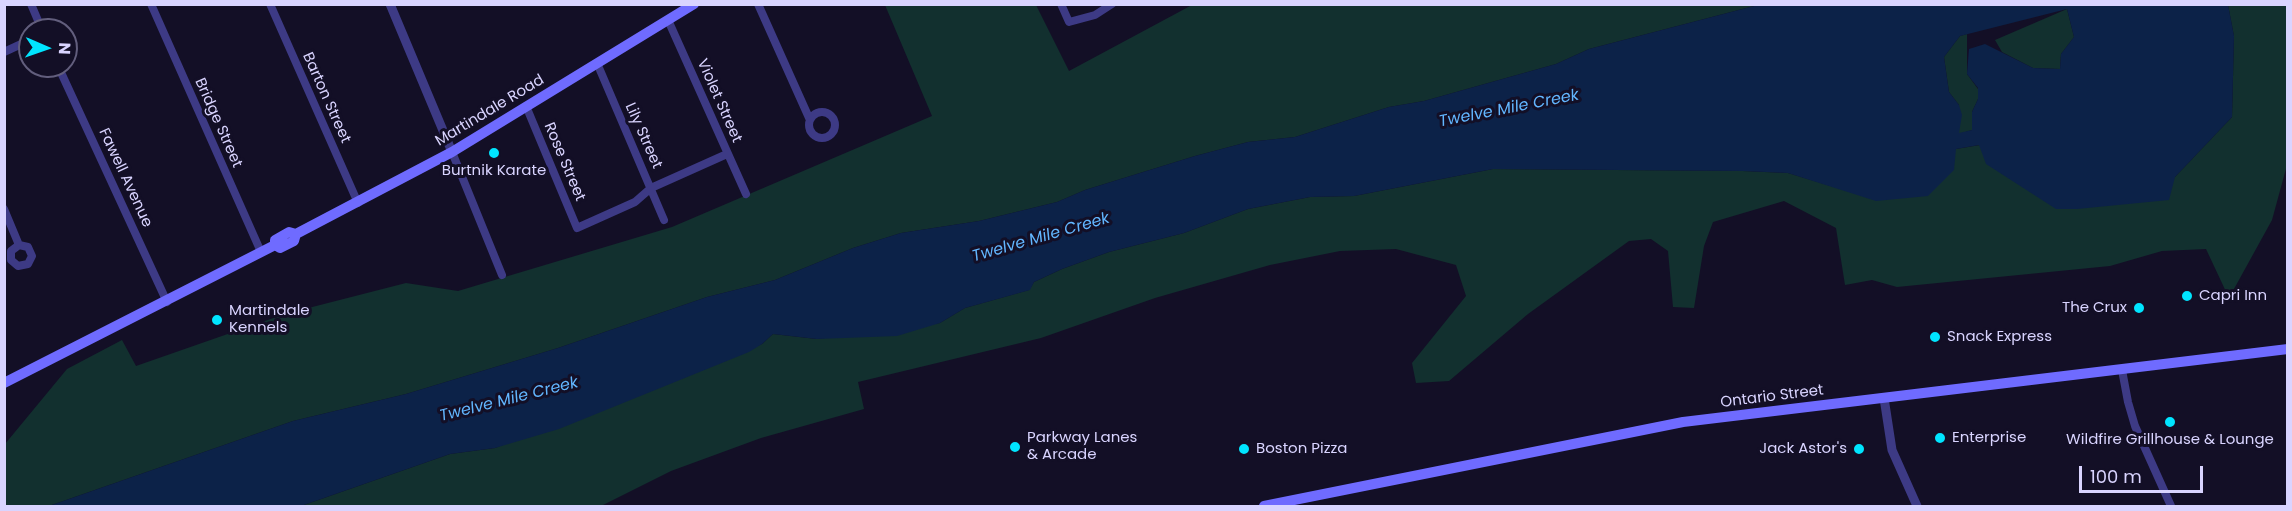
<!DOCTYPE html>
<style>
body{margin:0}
#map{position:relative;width:2292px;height:511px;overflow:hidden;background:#130f26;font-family:Poppins,sans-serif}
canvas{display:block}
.frame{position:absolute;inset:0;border:6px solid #d9d4ff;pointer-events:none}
.north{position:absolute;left:18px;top:18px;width:60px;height:60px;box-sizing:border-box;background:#130f26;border:2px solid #625e7d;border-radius:50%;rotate:92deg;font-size:16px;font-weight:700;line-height:24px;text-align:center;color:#d9d4ff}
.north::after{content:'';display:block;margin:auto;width:21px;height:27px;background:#00e5ff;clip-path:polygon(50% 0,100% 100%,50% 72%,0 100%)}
.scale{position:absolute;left:2079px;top:466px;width:124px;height:27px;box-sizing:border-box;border:3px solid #d9d4ff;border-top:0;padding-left:8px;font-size:18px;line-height:21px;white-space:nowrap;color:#d9d4ff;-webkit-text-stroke:4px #130f26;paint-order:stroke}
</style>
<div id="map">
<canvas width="2292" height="511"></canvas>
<div class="frame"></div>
<div class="north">N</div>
<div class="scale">100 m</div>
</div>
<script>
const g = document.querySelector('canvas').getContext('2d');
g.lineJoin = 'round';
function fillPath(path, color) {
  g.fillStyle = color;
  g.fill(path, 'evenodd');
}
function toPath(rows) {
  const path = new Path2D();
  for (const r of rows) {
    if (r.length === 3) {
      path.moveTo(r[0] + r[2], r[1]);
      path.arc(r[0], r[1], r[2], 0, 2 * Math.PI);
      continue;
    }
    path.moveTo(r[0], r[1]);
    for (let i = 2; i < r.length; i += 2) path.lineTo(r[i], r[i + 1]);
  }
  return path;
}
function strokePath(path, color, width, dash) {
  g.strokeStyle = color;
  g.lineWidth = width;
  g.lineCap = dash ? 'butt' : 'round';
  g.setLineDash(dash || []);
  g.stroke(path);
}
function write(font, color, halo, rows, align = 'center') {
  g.font = font + ' Poppins,sans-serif';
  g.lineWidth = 6;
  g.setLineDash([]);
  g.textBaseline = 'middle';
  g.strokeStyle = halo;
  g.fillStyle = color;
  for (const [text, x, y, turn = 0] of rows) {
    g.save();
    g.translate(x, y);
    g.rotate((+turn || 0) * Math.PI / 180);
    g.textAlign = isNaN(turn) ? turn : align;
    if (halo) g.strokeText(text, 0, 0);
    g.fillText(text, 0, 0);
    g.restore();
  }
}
const green = toPath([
 [885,5,1036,5,1069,71,1192,5,1758,5,1589,49,1556,64,1424,101,1389,107,1295,137,1248,142,1195,156,1085,190,1057,202,979,221,901,233,853,248,775,280,707,297,558,348,406,394,293,421,49,506,5,506,5,444,67,369,122,340,136,366,285,314,406,283,458,291,672,227,932,116],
 [2228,5,2287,5,2287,165,2272,220,2229,298,2206,249,2162,251,2110,266,1897,287,1872,280,1845,285,1836,228,1784,201,1713,222,1704,246,1694,308,1673,307,1668,251,1651,239,1629,241,1528,314,1449,381,1416,383,1412,363,1466,296,1456,265,1396,249,1340,251,1270,265,1155,298,1041,338,858,382,864,409,761,438,671,471,601,506,301,506,450,454,495,448,762,344,773,334,817,339,940,323,965,308,1029,290,1034,282,1062,269,1109,252,1184,233,1248,209,1310,197,1354,196,1493,169,1743,171,1788,173,1877,200,1956,149,1980,145,2175,177,2232,117,2234,36],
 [2067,9,2074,37,2061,54,2060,69,2033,68,2002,52,1995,40],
 [1967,34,1967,74,1978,89,1978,99,1972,112,1972,130,1959,134,1959,105,1949,92,1944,57,1960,36]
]);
const water = toPath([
 [1758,5,2228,5,2234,36,2232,117,2175,177,2169,200,2077,209,2056,209,1986,164,1979,145,1956,149,1954,170,1928,196,1876,201,1788,173,1743,171,1493,169,1354,196,1310,197,1248,209,1184,233,1109,252,1062,269,1034,282,1030,290,965,308,940,323,897,336,817,339,773,334,762,344,749,352,559,429,495,448,450,454,301,506,49,506,293,421,406,394,558,348,707,297,775,280,853,248,901,233,979,221,1057,202,1085,190,1195,156,1248,142,1295,137,1389,107,1424,101,1556,64,1589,49],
 [2067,9,2074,37,2061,54,2060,69,2033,68,1985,44,1969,49,1967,74,1978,88,1978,99,1972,112,1972,130,1959,133,1962,115,1959,105,1949,92,1944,57,1960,36]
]);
const minor = toPath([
 [31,4,42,30],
 [151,4,261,252],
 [270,4,358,203],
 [758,4,810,120],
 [1061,4,1069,22,1095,15,1112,4],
 [668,20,746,194],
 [4,52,30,40],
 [597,63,664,220],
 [58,66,167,302],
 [526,106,577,228,635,202,651,188,727,154],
 [822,125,13],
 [452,152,502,275],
 [4,209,19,245],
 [19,245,28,247,32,256,28,264,18,266,11,260,11,251,19,245],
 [2122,370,2128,402,2135,426,2171,506]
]);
const tertiary = toPath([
 [390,4,452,152],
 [1884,398,1892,450,1917,506]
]);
const secondary = toPath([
 [275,245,275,240,289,232,296,234,452,152,694,4],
 [4,383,275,245,280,248,294,241,296,234],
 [1264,506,1683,422,2288,349]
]);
const markers = [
 [494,153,6,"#00e5ff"],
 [2187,296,6,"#00e5ff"],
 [2139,308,6,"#00e5ff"],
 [217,320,6,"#00e5ff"],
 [1935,337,6,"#00e5ff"],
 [2170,422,6,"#00e5ff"],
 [1940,438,6,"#00e5ff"],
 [1015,447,6,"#00e5ff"],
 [1244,449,6,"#00e5ff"],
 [1859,449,6,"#00e5ff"]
];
const streetNames = [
 ["Barton Street",326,98,66],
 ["Violet Street",719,101,66],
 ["Martindale Road",490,111,-31],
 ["Bridge Street",218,123,66],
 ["Lily Street",643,136,66],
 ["Rose Street",564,162,67],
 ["Fawell Avenue",125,178,65],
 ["Ontario Street",1772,397,-7]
];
const poiNames = [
 ["Burtnik Karate",494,171,"center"],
 ["Capri Inn",2199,296],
 ["The Crux",2127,308,"right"],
 ["Martindale",229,311],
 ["Kennels",229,328],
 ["Snack Express",1947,337],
 ["Parkway Lanes",1027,438],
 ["& Arcade",1027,455],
 ["Enterprise",1952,438],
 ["Wildfire Grillhouse & Lounge",2170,440,"center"],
 ["Boston Pizza",1256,449],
 ["Jack Astor's",1847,449,"right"]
];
const waterNames = [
 ["Twelve Mile Creek",1509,109,-11],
 ["Twelve Mile Creek",1041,238,-16],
 ["Twelve Mile Creek",509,400,-14]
];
fillPath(green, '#12302f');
fillPath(water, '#0c2248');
strokePath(minor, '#3d3a85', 8);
strokePath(tertiary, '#3d3a85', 9);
strokePath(secondary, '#6f6bff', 10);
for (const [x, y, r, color] of markers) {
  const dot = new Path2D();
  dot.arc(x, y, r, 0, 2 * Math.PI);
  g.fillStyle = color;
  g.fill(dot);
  strokePath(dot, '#130f26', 2);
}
write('15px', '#d9d4ff', '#130f26', streetNames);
write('15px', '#d9d4ff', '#130f26', poiNames, 'left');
write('italic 16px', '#62b6ff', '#130f26', waterNames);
</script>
